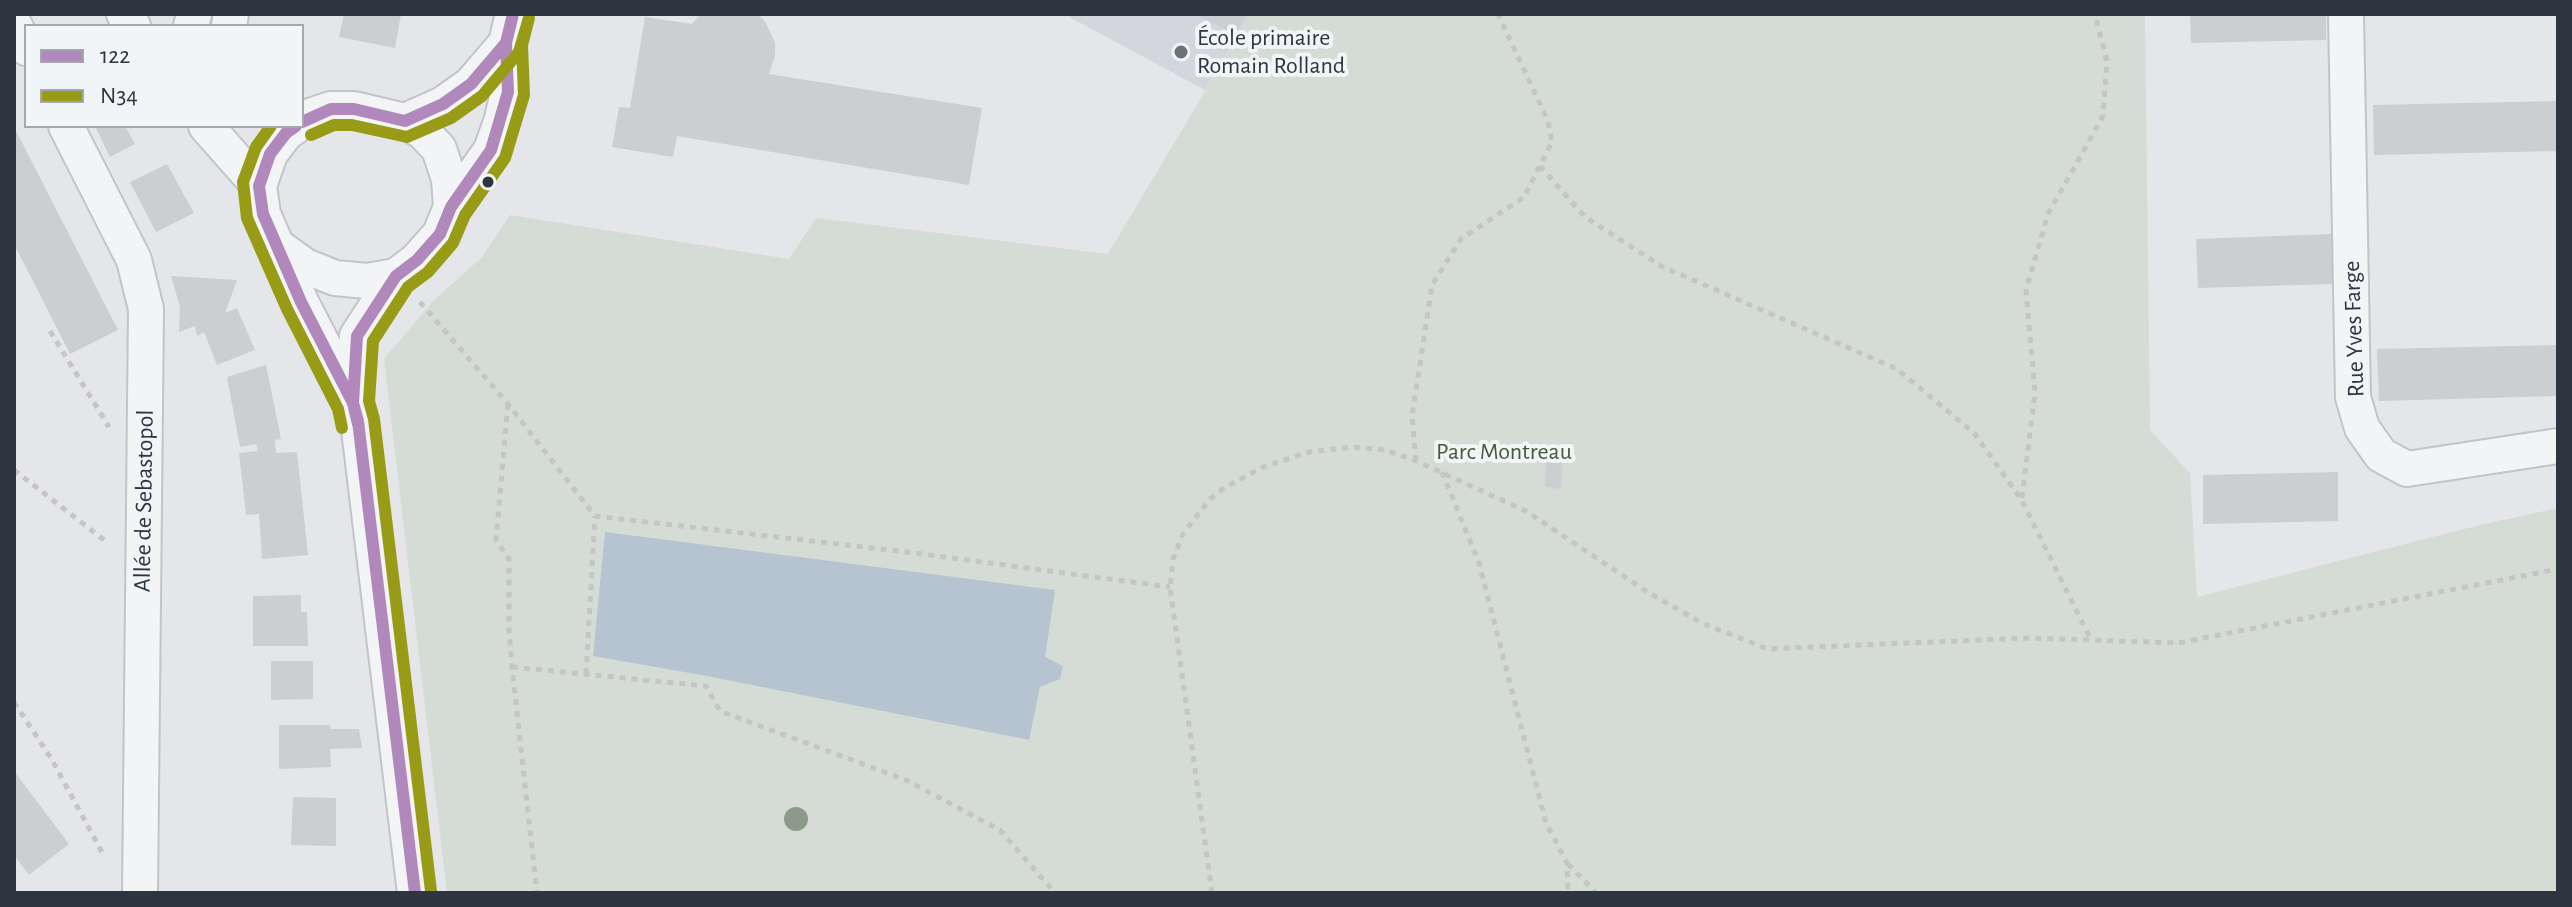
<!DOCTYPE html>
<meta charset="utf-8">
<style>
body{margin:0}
#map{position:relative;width:2572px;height:907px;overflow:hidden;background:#e4e6e9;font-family:"Alegreya Sans",sans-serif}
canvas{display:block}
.frame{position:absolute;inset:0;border:16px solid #2c3540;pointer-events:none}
.legend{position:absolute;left:24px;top:24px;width:280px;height:104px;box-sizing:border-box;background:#f2f5f7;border:2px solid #a3a8ae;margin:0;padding:10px 14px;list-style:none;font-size:24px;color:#2c3540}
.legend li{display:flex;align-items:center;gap:16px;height:40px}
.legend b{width:40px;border:2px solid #a3a8ae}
</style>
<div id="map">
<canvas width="2572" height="907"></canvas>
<div class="frame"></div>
<ul class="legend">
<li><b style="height:10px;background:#b188bc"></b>122</li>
<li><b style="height:10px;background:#989b16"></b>N34</li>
</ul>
</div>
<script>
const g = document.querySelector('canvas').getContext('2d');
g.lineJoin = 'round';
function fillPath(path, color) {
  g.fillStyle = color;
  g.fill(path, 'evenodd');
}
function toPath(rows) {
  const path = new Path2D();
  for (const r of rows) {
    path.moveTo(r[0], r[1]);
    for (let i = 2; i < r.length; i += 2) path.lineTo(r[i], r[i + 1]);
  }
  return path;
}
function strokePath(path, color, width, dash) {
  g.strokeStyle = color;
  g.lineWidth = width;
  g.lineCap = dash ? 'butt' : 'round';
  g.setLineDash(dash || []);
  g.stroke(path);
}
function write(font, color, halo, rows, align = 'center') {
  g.font = font + ' "Alegreya Sans",sans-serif';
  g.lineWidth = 8;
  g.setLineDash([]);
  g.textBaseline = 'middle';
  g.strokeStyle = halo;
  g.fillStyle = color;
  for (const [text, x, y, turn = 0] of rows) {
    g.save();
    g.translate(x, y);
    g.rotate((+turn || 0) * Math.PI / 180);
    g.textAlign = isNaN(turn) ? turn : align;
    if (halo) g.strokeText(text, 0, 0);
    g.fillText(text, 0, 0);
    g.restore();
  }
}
const built = toPath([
 [1064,14,1251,14,1205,90]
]);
const green = toPath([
 [1251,14,2145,14,2150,430,2190,473,2197,597,2480,525,2558,508,2558,893,447,893,384,359,434,300,482,257,510,215,789,259,816,218,1108,254]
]);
const water = toPath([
 [605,532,1055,590,1045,657,1063,666,1060,679,1040,687,1029,740,707,676,593,656]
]);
const building = toPath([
 [344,14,401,14,395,48,339,37],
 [701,14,758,14,766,23,775,43,775,56,769,74,982,108,969,185,677,136,673,157,612,147,619,107,630,108,645,17,692,24],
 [1196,14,1247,14,1236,35],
 [2190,14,2326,14,2326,40,2191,43],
 [2558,101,2558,151,2374,155,2373,105],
 [95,126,125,126,135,144,110,157],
 [14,127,118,330,70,354,14,244],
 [167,164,194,213,156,232,130,182],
 [2332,234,2333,284,2198,288,2196,239],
 [171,276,237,280,225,313,237,308,255,350,217,365,204,332,197,336,195,326,179,332,180,307],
 [2558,345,2558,396,2379,401,2377,349],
 [266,365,281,439,275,440,276,453,297,452,308,555,262,559,259,514,246,515,239,453,258,451,256,444,240,447,227,377],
 [1531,454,1563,456,1561,489,1545,487,1546,461,1530,460],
 [2338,472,2338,521,2203,524,2203,475],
 [301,595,301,612,307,612,308,646,253,646,253,596],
 [271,661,313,661,313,699,271,700],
 [279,725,330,725,331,729,359,729,362,748,330,749,331,767,279,769],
 [14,771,69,844,29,875,14,855],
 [293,797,336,798,336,846,291,845]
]);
const path = toPath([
 [1540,166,1585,217,1661,266,1897,369,1974,433,2021,499,2091,640],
 [420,302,508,404,595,516,907,552,1170,587],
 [50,331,109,427],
 [508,404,496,540,509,559,509,629,512,667,537,893],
 [1416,461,1412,416,1432,285,1461,239,1524,197,1552,142,1548,121,1498,14],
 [14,470,108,543],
 [1442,472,1479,563,1546,823,1567,863,1568,893],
 [2022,498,2035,392,2026,290,2048,214,2103,116,2107,62,2095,14],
 [512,667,706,686,720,711,906,780,1000,830,1055,893],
 [586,674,595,516],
 [14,702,52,760,104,856],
 [1568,864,1596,893],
 [1212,893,1170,587,1173,559,1183,534,1210,499,1224,488,1263,467,1309,452,1353,447,1385,450,1416,461,1526,511,1649,593,1704,624,1768,649,2029,638,2178,643,2558,569]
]);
const street = toPath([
 [124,14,133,26],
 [2346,14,2353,397,2362,428,2381,455,2407,469,2558,446],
 [14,24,26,48],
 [191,26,194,14],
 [229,26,231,14],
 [405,121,443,104,471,84,506,43],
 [66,126,134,260,146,309,140,893],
 [206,126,259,186],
 [296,126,286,133,270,154,259,186,263,214,301,302,353,403,358,421,415,893],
 [451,207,491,150,502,119,508,92,506,43,513,14],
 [276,245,305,266,335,278,367,281,396,276,417,260,440,234,451,207,449,179,439,149,423,132,405,121,354,109,331,109,313,115,302,122],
 [353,402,357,336,396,276]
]);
const bus1 = toPath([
 [302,122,331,109,354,109,405,121,443,104,471,84,506,43,513,14],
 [296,126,286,133,270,154,259,186,263,214,301,302,353,403,358,424],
 [415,893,358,421,353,403,357,336,396,276,417,260,440,234,451,207,491,150,508,92,506,43,513,14]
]);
const bus2 = toPath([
 [271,126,256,147,243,182,247,218,287,309,338,409,342,428],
 [311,135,334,125,352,125,407,137,451,118,482,96,519,52,529,18],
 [431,891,374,419,369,401,373,341,408,287,428,272,453,243,465,215,505,158,524,95,522,45,529,18]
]);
const trees = [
 [796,819]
];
const markers = [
 [1181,52,8,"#6c737b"],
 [488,182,7,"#2c3540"]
];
const poiNames = [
 ["École primaire",1197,38],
 ["Romain Rolland",1197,66]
];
const streetNames = [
 ["Rue Yves Farge",2354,329,-92],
 ["Allée de Sebastopol",144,501,-89]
];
const parkNames = [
 ["Parc Montreau",1504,452]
];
fillPath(built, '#d3d6db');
fillPath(green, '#d5dcd5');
fillPath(water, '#b5c4d0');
fillPath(building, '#ccced1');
strokePath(street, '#c2c4c7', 38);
strokePath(path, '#c5c5c8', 5, [6, 6]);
strokePath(street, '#f3f4f5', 34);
strokePath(bus1, '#b188bc', 12);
strokePath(bus2, '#989b16', 12);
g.fillStyle = '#8b9a89';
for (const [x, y] of trees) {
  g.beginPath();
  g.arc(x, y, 12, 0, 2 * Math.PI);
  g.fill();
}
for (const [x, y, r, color] of markers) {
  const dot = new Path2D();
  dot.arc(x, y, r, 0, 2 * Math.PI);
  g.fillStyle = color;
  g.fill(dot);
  strokePath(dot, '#f2f5f7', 3);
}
write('24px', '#2c3540', '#f2f5f7', poiNames, 'left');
write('24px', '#2c3540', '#f2f5f7', streetNames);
write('24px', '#435b3a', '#f2f5f7', parkNames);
</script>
